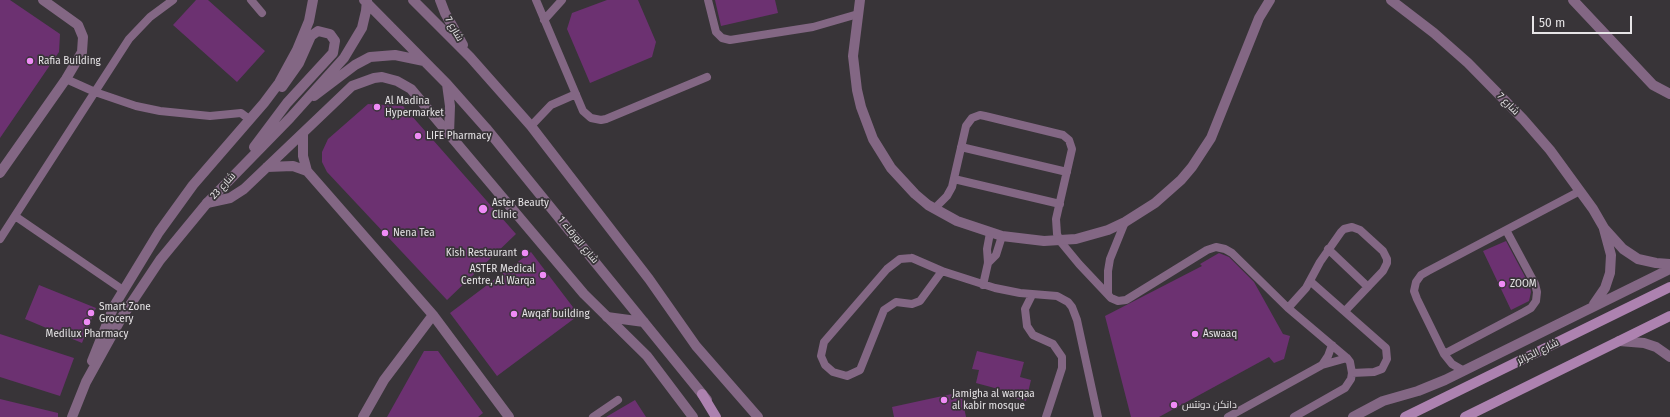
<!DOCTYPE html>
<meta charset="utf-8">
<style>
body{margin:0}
#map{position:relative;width:1670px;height:417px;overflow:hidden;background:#383438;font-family:"Fira Sans",sans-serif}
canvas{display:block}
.scale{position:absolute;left:1532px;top:16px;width:100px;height:18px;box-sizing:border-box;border:2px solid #e7e5e7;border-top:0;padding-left:5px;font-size:12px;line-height:14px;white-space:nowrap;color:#e7e5e7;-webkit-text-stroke:3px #383438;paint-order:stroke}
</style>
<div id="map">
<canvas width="1670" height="417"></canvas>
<div class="scale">50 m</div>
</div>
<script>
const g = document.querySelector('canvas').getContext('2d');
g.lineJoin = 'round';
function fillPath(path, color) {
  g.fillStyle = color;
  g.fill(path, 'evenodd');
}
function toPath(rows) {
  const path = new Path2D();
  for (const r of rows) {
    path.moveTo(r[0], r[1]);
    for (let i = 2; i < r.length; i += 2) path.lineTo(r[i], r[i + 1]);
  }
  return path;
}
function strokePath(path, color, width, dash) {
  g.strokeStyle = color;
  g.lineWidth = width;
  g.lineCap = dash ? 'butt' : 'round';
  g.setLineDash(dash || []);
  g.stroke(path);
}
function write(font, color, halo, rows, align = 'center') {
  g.font = font + ' "Fira Sans",Cairo,sans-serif';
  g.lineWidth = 3.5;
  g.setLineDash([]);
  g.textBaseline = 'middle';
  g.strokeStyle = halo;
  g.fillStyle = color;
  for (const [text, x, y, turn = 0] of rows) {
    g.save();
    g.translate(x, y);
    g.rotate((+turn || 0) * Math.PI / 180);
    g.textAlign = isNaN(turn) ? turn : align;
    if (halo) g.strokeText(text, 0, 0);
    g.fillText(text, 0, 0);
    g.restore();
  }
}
const building = toPath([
 [0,0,10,0,60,34,59,52,0,138],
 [196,0,208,0,265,51,237,82,173,25],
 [607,0,638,0,656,42,652,57,590,83,567,29,572,13],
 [715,0,775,0,778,13,721,26],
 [368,104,403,106,516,234,447,300,327,172,322,162,322,152,328,139],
 [1506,241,1530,286,1531,292,1529,301,1511,310,1483,251],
 [531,252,579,315,497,376,450,313],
 [1219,253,1229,257,1254,282,1283,334,1290,336,1284,359,1274,363,1269,357,1159,417,1131,417,1105,316,1202,266,1200,264],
 [39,285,96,308,82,343,25,319],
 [0,334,74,358,60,396,0,377],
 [424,351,438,351,483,413,478,417,387,417],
 [977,351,1024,362,1020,377,1031,380,1026,401,1001,395,1002,390,976,383,979,370,972,369],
 [961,392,966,417,894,417,892,407],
 [0,399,58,413,58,417,0,417],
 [635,400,646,417,606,417]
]);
const service = toPath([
 [251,0,262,13],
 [536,0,583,111,591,118,601,120,606,119,707,77],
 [708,0,716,32,722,38,730,40,813,27,858,14],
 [544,20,562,0],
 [66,79,95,92,136,106,160,111,210,116,241,113,249,119],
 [531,126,551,105,576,94],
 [961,147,1067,172],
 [954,179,1060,204],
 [934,209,947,196,952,187,966,126,972,118,980,115,985,116,1063,135,1069,140,1072,149,1056,219,1057,234,1060,241,1079,264,1111,298,1118,301,1126,300,1207,250,1216,247,1225,249,1232,253,1288,308,1347,358,1350,362,1352,373,1351,379,1345,388,1294,417],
 [15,216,123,290],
 [0,239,129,39,150,17,173,0],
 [1328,249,1368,287],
 [912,258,942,271,920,301,912,304,896,302,884,310,860,370,847,376,833,372,825,365,821,356,824,342,887,269,900,259,912,258],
 [988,263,996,255,1002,236],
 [942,271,995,288,1020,293,1057,296,1068,302,1072,307,1077,320,1098,417],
 [1310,281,1386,348,1387,359,1382,369,1374,372,1352,373],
 [983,285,988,263,987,249,990,233],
 [1108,294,1108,271,1110,259,1125,222],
 [1032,295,1025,309,1027,326,1033,335,1053,344,1062,357,1062,368,1046,417],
 [1288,308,1306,288,1320,262,1341,232,1344,229,1352,227,1360,230,1383,251,1387,259,1387,263,1383,271,1345,311],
 [1444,354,1524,312,1531,308,1536,301,1537,292,1535,284,1506,230],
 [1322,365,1347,358],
 [1464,371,1452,364,1444,354,1417,299,1414,291,1416,282,1421,275,1428,271,1580,191],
 [593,417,618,400],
 [1228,417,1322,365,1328,356,1332,345]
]);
const minor = toPath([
 [860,0,853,56,857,90,861,107,873,139,891,168,915,194,928,205,957,221,1002,236,1044,241,1076,239,1108,230,1125,222,1155,203,1181,180,1192,167,1211,138,1259,18,1270,0],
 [1573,0,1653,85,1670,94],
 [303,133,303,156,307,171,433,315,509,417],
 [267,167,293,166,307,171],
 [0,173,66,79,82,52,83,37,78,25,43,0],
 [207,203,230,198,244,189,352,86,374,78,382,77,397,81,411,89,416,95,584,294,647,356,693,417],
 [363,417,384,380,433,315]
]);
const tertiary = toPath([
 [364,0,447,84,486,128,707,400],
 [413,0,470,57,531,126,649,279,696,346,758,417],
 [440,0,445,13,463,45],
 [1391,0,1434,33,1468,63,1523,119,1550,150,1593,209,1604,228,1623,249,1638,259,1656,263,1670,264],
 [447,84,450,106,449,134],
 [314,96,355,65,370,57,395,55,424,61],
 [254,147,287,103,333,53,335,41,330,34,318,31,311,36,299,63,282,87],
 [1594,304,1605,288,1610,273,1611,255,1604,229],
 [607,317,644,322],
 [1619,341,1644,343,1656,347,1670,357],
 [92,361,114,306,159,232,193,185,264,103,279,83,297,50,309,21,313,0],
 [72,417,86,382,122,317,160,260,207,203,290,118,344,58,362,28,366,11,367,0],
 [1353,417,1383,401,1418,391,1445,380,1670,269]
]);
const secondary = toPath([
 [702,394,716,417],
 [1405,417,1670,287],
 [1465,417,1670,316]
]);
const markers = [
 [30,61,4,"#ef8bf6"],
 [377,107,4,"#ef8bf6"],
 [418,136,4,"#ef8bf6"],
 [483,209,5,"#ef8bf6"],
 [385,233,4,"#ef8bf6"],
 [525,253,4,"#ef8bf6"],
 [543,275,4,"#ef8bf6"],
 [1502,284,4,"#ef8bf6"],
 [91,313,4,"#ef8bf6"],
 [514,314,4,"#ef8bf6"],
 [87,322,4,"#ef8bf6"],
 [1195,334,4,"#ef8bf6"],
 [944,400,4,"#ef8bf6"],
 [1174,405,4,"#ef8bf6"]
];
const streetNames = [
 ["شارع 7",454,29,60],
 ["شارع 7",1508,104,46],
 ["شارع 23",223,186,-47],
 ["شارع الورقاء 1",578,240,51],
 ["شارع الجزائر",1538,352,-26]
];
const poiNames = [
 ["Rafia Building",38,61],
 ["Al Madina",385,101],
 ["Hypermarket",385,113],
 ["LIFE Pharmacy",426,136],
 ["Aster Beauty",492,203],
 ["Clinic",492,215],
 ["Nena Tea",393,233],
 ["Kish Restaurant",517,253,"right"],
 ["ASTER Medical",535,269,"right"],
 ["Centre, Al Warqa",535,281,"right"],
 ["ZOOM",1510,284],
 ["Smart Zone",99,307],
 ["Grocery",99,319],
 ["Awqaf building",522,314],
 ["Medilux Pharmacy",87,334,"center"],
 ["Aswaaq",1203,334],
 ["Jamigha al warqaa",952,394],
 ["al kabir mosque",952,406],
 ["دانكن دونتس",1182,405]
];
fillPath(building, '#6c3171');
strokePath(service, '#836784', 8);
strokePath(minor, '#836784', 10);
strokePath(tertiary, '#836784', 10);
strokePath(secondary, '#ad82b0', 10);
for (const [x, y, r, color] of markers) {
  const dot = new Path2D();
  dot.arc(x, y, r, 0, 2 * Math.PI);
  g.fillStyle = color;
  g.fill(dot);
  strokePath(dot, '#383438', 1.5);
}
write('10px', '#e7e5e7', '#383438', streetNames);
write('10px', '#e7e5e7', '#383438', poiNames, 'left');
</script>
